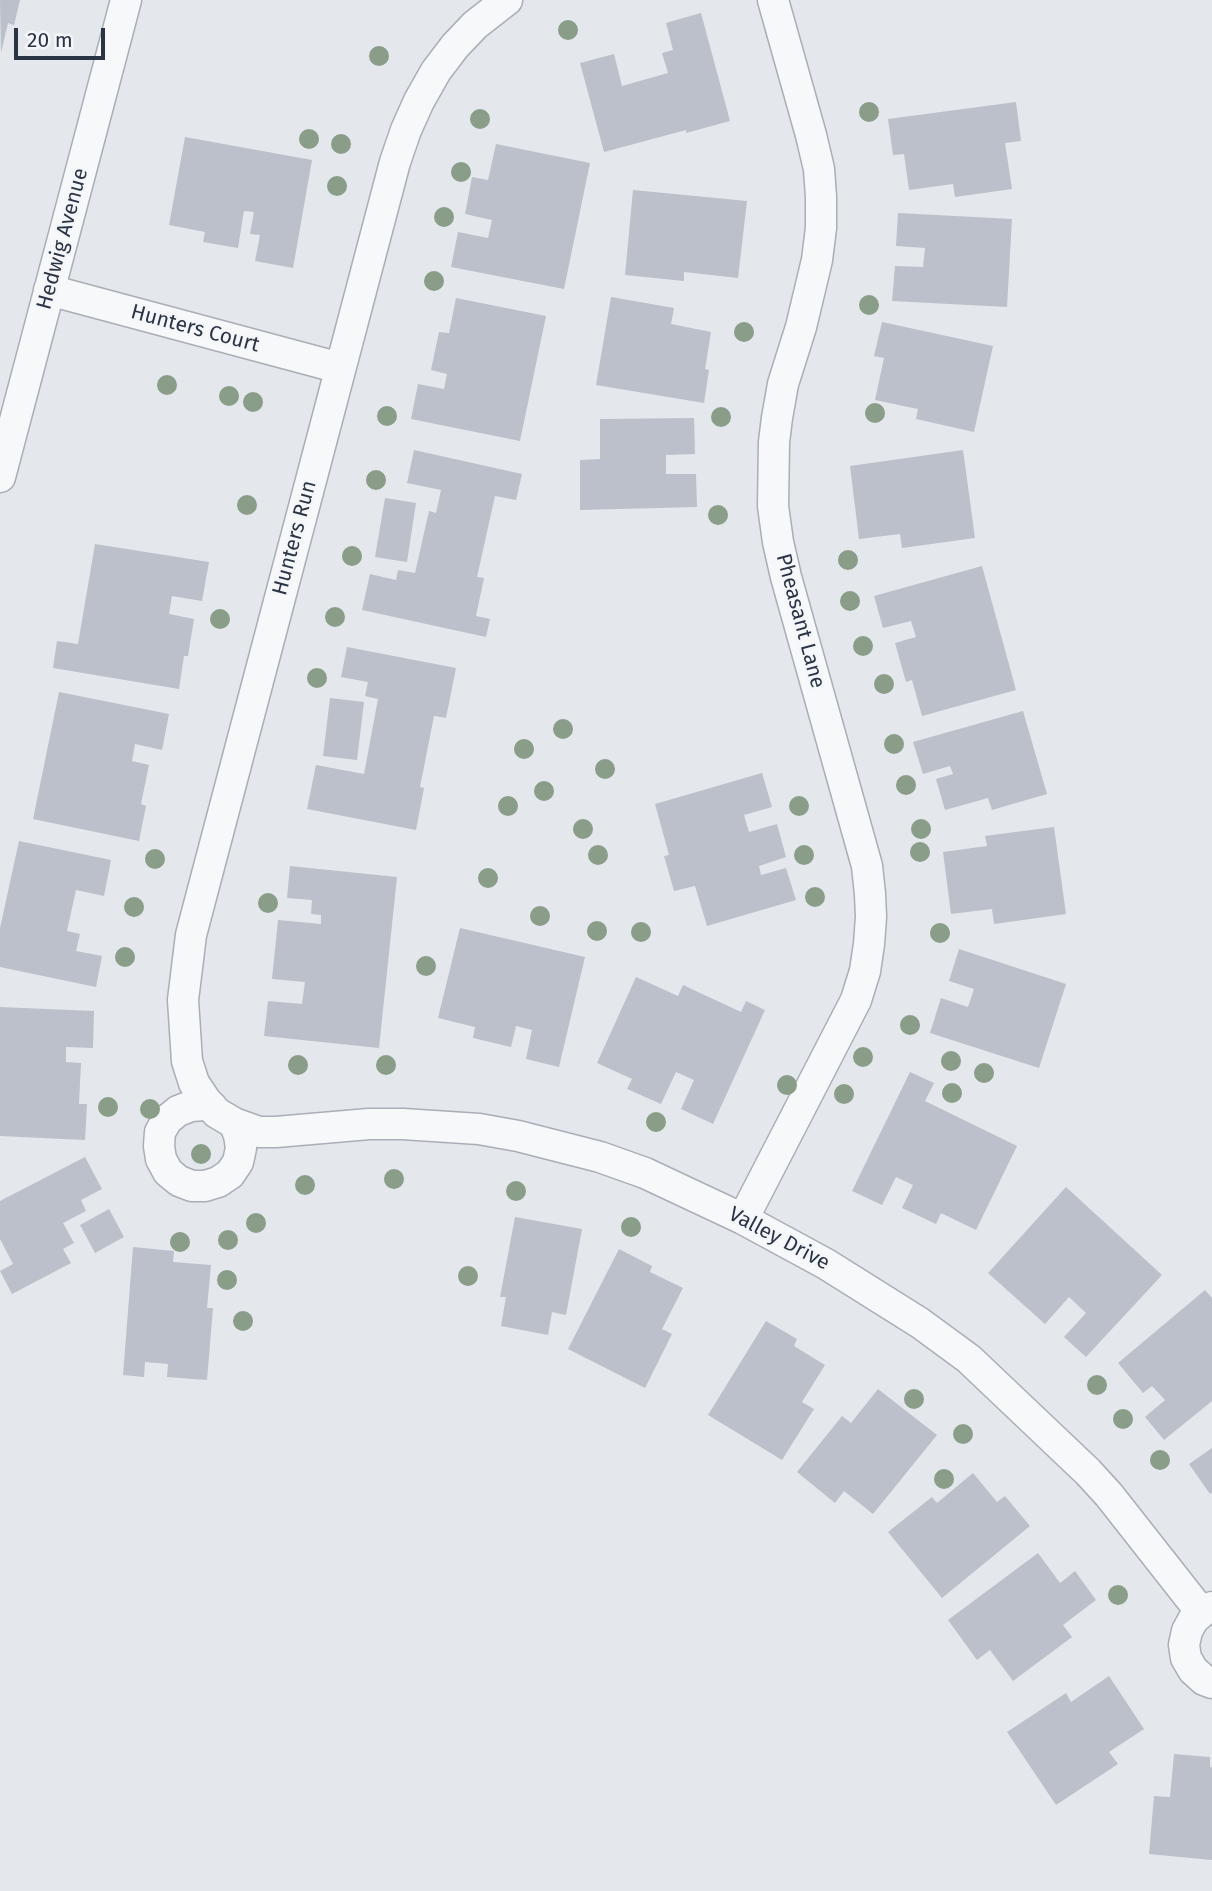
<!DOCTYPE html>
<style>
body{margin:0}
#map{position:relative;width:1212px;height:1891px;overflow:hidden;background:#e4e7ec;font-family:"Fira Sans",sans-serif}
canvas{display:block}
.scale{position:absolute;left:14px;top:28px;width:91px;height:32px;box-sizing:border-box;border:4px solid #2b3445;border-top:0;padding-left:9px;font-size:21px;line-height:24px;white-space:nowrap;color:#2b3445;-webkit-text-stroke:5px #f4f6f9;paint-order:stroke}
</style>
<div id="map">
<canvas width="1212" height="1891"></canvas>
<div class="scale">20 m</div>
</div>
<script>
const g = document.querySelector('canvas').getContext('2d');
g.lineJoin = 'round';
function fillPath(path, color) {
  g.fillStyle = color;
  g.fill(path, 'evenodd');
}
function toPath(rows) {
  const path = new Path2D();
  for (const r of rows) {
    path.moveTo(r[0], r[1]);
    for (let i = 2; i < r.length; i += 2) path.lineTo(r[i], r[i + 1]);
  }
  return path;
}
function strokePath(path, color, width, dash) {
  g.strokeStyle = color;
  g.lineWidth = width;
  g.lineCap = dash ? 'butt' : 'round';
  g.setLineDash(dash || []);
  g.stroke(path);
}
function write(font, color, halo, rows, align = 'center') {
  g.font = font + ' "Fira Sans",sans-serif';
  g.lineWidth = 5;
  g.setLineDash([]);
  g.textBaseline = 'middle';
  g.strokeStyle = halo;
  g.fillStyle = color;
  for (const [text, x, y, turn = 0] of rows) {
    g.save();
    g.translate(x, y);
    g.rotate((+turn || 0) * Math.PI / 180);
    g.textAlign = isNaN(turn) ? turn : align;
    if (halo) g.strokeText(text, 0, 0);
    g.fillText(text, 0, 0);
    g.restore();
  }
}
const building = toPath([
 [0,0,20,0,14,25,8,23,1,53],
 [701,13,730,121,686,133,686,130,604,152,580,63,614,54,622,86,668,73,662,53,673,50,666,23],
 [1016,102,1021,141,1005,143,1012,189,955,197,953,184,909,190,904,154,893,155,888,119],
 [185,137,312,160,293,268,255,261,260,235,250,234,254,212,244,211,238,248,203,242,205,232,169,225],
 [496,144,590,163,564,289,451,267,458,232,488,238,492,220,465,214,472,177,488,180],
 [633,190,747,201,738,278,684,272,684,281,625,275],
 [898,213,1012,219,1007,307,892,301,895,266,923,267,925,248,896,246],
 [611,297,674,308,671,324,711,332,705,369,709,370,704,403,596,385],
 [456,298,546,316,520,441,411,419,418,384,444,389,447,374,431,370,439,332,449,333],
 [882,322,993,346,974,432,916,419,918,409,875,400,884,358,874,356],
 [694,418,695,454,666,455,666,474,696,474,697,507,580,510,580,460,600,459,600,419],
 [414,450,522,474,516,500,495,496,477,577,484,578,476,616,490,619,486,637,362,610,370,574,396,580,398,570,415,573,429,511,436,513,441,490,407,483],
 [963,450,975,538,902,548,900,534,859,539,850,466],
 [385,498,416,503,407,562,375,557],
 [95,544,209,562,202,601,172,596,169,614,194,619,188,656,184,656,179,689,53,668,57,641,78,644],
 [982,566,1016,690,922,716,912,680,906,682,895,643,916,637,911,621,883,628,874,596],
 [347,647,456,668,446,718,434,716,420,787,424,788,416,830,307,809,316,765,364,774,378,699,365,696,368,682,341,677],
 [59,692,169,714,162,750,135,744,132,761,149,765,141,804,146,806,139,841,33,819],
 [330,698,364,702,357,760,323,756],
 [1023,711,1047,794,992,810,988,798,945,810,936,779,953,774,950,766,923,774,913,742],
 [762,773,772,807,744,815,749,832,777,824,786,857,759,866,761,875,786,868,796,900,707,926,695,886,674,891,664,856,669,855,655,804],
 [1054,827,1066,914,994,924,992,909,951,914,943,852,987,846,985,836],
 [19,841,111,860,104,896,76,890,67,931,80,934,76,951,102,956,96,987,0,967,0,928],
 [290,866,397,877,379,1048,264,1036,268,1001,302,1004,305,982,272,979,278,920,321,924,321,915,311,914,312,900,287,898],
 [460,928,585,957,559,1067,526,1059,532,1030,516,1026,511,1047,473,1038,475,1027,438,1018],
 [959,949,1066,984,1039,1068,930,1033,941,998,968,1007,974,989,949,981],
 [636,977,678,996,683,985,741,1012,746,1001,765,1010,713,1124,681,1109,694,1080,676,1072,661,1104,627,1089,632,1079,597,1063],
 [0,1007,94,1011,93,1048,66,1047,66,1062,81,1063,79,1104,87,1104,85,1140,0,1136],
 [910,1072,934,1083,925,1101,1017,1146,976,1230,941,1213,936,1224,902,1208,913,1185,896,1177,882,1205,852,1191],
 [85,1157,102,1189,81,1200,86,1211,63,1223,74,1243,63,1249,71,1263,12,1294,0,1271,13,1264,0,1239,0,1201],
 [1066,1187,1162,1275,1086,1357,1064,1337,1086,1313,1069,1297,1045,1324,988,1273],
 [109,1209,124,1237,95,1253,80,1225],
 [515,1217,582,1229,566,1315,552,1312,548,1335,501,1326,506,1297,500,1297],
 [133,1247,174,1251,173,1262,211,1265,207,1308,213,1308,207,1380,167,1377,168,1364,145,1362,144,1377,123,1375],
 [619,1249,652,1266,650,1272,683,1288,662,1329,672,1334,645,1388,568,1349],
 [1205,1290,1212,1298,1212,1401,1164,1440,1145,1417,1165,1400,1152,1386,1143,1393,1118,1363],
 [766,1321,797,1339,794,1346,825,1365,802,1402,814,1409,782,1460,708,1415],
 [878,1389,937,1435,873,1514,844,1491,835,1503,797,1472,842,1416,851,1423],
 [1212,1448,1212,1492,1210,1494,1189,1464],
 [973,1473,997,1502,1005,1496,1030,1526,942,1598,888,1532,932,1497,937,1503],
 [1038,1553,1060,1583,1075,1571,1096,1600,1063,1625,1072,1637,1013,1681,990,1650,977,1660,948,1620],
 [1109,1676,1144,1729,1109,1752,1118,1764,1056,1805,1007,1732,1066,1693,1071,1702],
 [1174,1754,1210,1757,1210,1767,1212,1767,1212,1860,1149,1854,1154,1796,1170,1797]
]);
const minor = toPath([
 [507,0,475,25,455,46,436,71,419,101,406,130,395,162,191,935,183,1000,187,1061,194,1083,206,1101,217,1113,234,1123,259,1132,276,1132,369,1124,403,1124,479,1129,518,1136,600,1157,645,1173,743,1219,826,1264,920,1323,969,1359,1088,1472,1109,1495,1201,1612],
 [49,290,340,368],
 [0,477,126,0],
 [212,1107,205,1105,191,1106,178,1111,167,1120,160,1132,159,1146,161,1159,168,1172,179,1181,192,1186,205,1186,218,1182,230,1174,238,1162,241,1148,239,1135,234,1123],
 [743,1219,856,1000,865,971,869,944,871,917,870,894,867,866,786,577,778,542,773,506,774,442,777,418,783,384,801,327,817,260,821,228,821,197,819,169,811,135,773,0],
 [1212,1607,1203,1611,1193,1620,1187,1631,1184,1645,1186,1658,1193,1670,1204,1680,1212,1683]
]);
const trees = [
 [568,30],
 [379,56],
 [869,112],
 [480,119],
 [309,139],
 [341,144],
 [461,172],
 [337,186],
 [444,217],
 [434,281],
 [869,305],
 [744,332],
 [167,385],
 [229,396],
 [253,402],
 [875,413],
 [387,416],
 [721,417],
 [376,480],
 [247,505],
 [718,515],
 [352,556],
 [848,560],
 [850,601],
 [335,617],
 [220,619],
 [863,646],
 [317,678],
 [884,684],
 [563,729],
 [894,744],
 [524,749],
 [605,769],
 [906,785],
 [544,791],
 [508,806],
 [799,806],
 [583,829],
 [921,829],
 [920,852],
 [598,855],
 [804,855],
 [155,859],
 [488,878],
 [815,897],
 [268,903],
 [134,907],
 [540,916],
 [597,931],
 [641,932],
 [940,933],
 [125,957],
 [426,966],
 [910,1025],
 [863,1057],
 [951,1061],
 [298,1065],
 [386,1065],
 [984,1073],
 [787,1085],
 [952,1093],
 [844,1094],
 [108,1107],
 [150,1109],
 [656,1122],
 [201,1154],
 [394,1179],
 [305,1185],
 [516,1191],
 [256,1223],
 [631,1227],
 [228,1240],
 [180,1242],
 [468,1276],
 [227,1280],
 [243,1321],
 [1097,1385],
 [914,1399],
 [1123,1419],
 [963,1434],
 [1160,1460],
 [944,1479],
 [1118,1595]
];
const streetNames = [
 ["Hedwig Avenue",63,239,-75],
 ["Hunters Court",195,329,15],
 ["Hunters Run",295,538,-75],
 ["Pheasant Lane",800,621,75],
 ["Valley Drive",779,1239,28]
];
fillPath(building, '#bbc0ca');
strokePath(minor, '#a9aeb7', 33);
strokePath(minor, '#f7f8fa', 30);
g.fillStyle = '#899d89';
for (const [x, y] of trees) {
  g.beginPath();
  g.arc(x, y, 10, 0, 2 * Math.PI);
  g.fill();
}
write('21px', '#2b3445', '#f4f6f9', streetNames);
</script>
